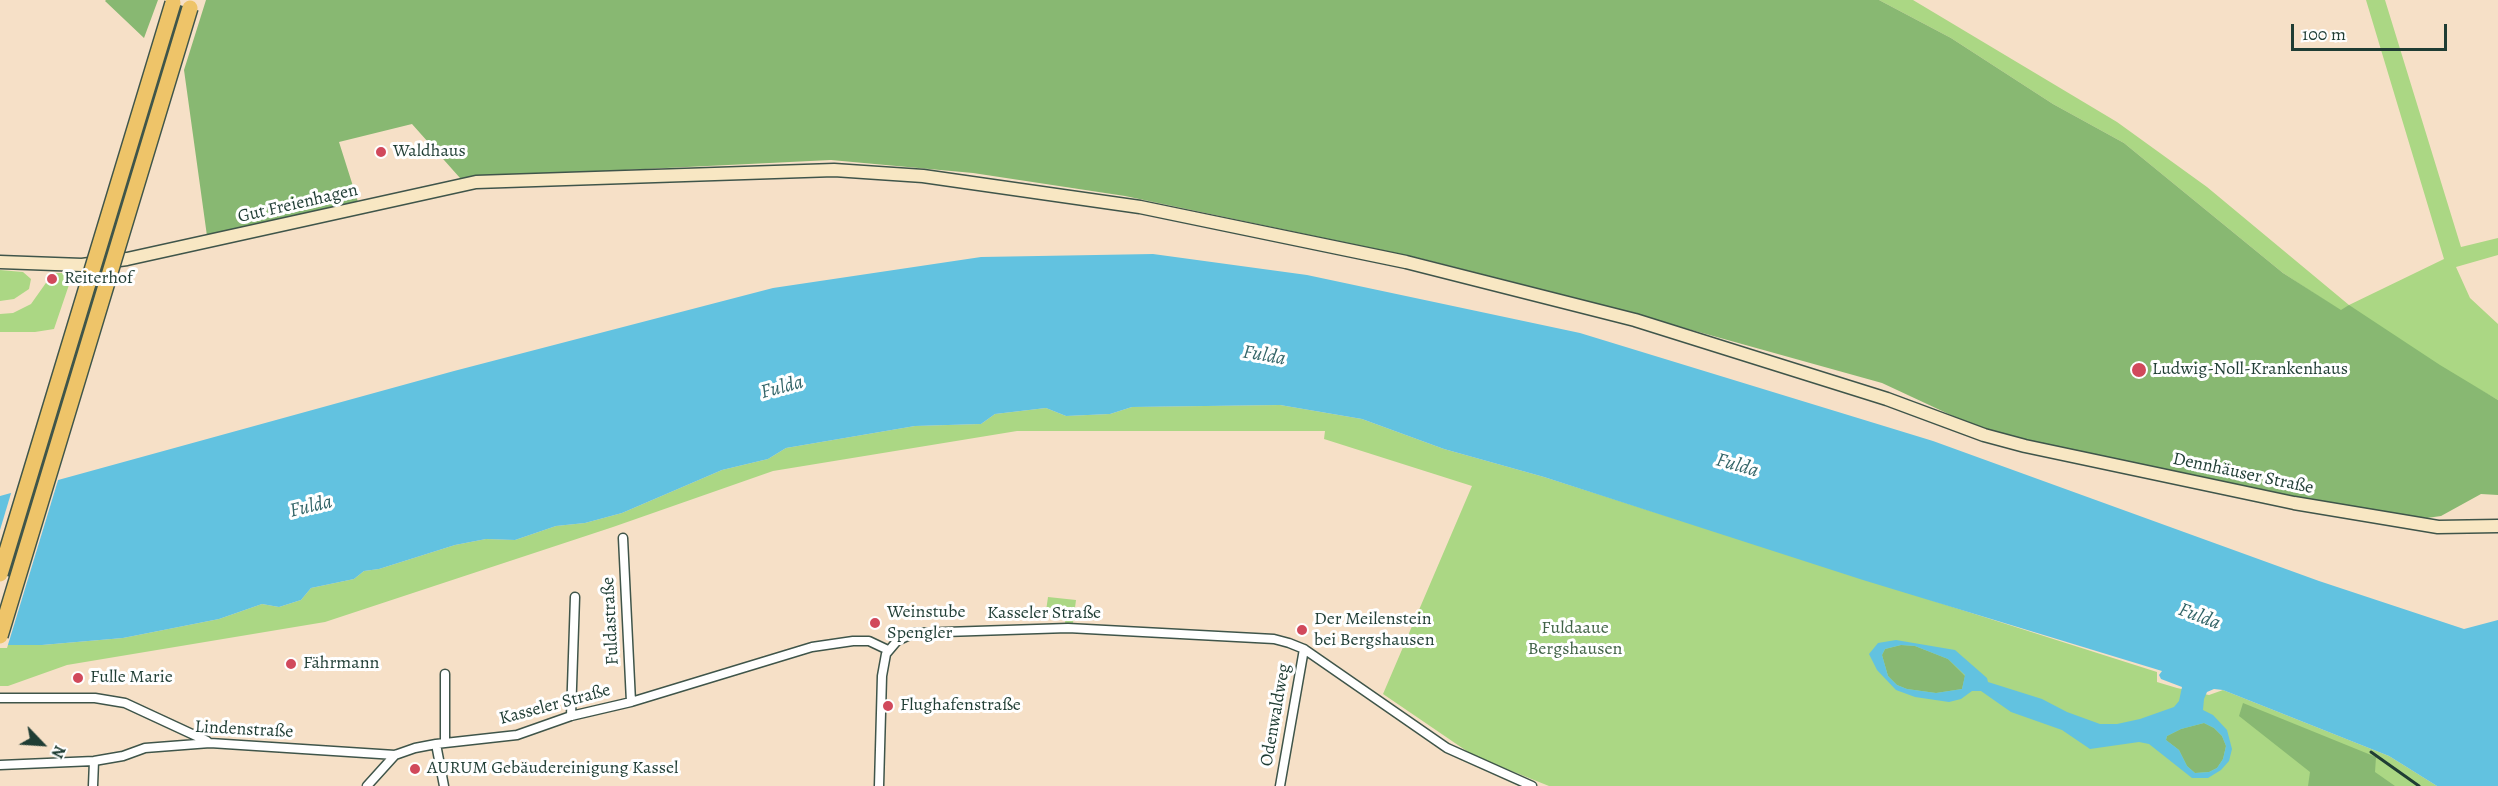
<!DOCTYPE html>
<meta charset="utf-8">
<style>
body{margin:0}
#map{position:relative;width:2498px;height:786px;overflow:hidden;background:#f6e0c7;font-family:Alegreya,serif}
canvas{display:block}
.north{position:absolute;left:12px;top:714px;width:60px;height:60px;-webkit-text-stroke:4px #fff;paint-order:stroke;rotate:115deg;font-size:16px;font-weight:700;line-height:24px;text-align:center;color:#1f3d34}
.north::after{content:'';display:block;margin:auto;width:21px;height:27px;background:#1f3d34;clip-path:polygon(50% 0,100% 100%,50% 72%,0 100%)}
.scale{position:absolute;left:2291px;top:24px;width:156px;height:27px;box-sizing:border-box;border:3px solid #1f3d34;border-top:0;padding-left:8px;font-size:18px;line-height:21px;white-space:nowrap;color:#1f3d34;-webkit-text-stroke:4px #fff;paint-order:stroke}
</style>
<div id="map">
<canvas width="2498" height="786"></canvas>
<div class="north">N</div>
<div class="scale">100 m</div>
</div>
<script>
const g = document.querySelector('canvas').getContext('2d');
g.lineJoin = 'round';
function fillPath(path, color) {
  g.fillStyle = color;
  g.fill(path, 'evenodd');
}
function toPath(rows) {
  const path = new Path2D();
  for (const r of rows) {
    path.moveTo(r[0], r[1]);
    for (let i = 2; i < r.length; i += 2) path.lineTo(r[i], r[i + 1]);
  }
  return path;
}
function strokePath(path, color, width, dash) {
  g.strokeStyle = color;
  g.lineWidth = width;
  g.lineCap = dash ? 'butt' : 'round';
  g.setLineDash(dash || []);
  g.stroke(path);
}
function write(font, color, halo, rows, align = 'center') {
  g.font = font + ' Alegreya,serif';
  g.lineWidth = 6;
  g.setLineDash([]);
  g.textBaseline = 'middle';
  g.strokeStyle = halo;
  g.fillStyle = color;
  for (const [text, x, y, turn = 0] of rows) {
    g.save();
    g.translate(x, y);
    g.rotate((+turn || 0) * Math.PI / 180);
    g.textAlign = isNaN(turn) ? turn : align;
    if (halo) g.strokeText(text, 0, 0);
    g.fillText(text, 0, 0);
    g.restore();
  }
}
const green = toPath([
 [1879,0,1913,0,2117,122,2207,187,2349,305,2444,259,2366,0,2385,0,2461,247,2498,238,2498,255,2456,267,2470,298,2498,324,2498,400,2341,311,2283,273,2124,143,2053,104,1951,38],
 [0,270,23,272,31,279,29,289,14,299,0,301],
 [56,273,73,273,54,329,35,332,0,332,0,314,13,313,31,304,48,280],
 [1280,405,1362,419,1444,449,1544,477,2157,672,2157,682,2177,688,2209,695,2223,690,2389,756,2437,786,1549,786,1474,756,1383,694,1472,486,1324,439,1325,431,1017,431,773,471,613,527,325,622,67,665,8,686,0,686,0,645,42,645,123,638,219,619,262,604,279,607,301,600,311,588,354,579,364,571,379,569,455,545,486,539,515,540,556,526,585,523,622,513,722,470,768,459,786,448,915,426,981,424,995,414,1046,408,1066,416,1110,414,1132,407],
 [1048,597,1076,600,1073,623,1065,623,1066,613,1046,611]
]);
const forest = toPath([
 [106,0,158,0,144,38,105,1],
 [206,0,1879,0,1951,38,2053,104,2124,143,2283,273,2341,310,2349,305,2440,365,2498,400,2498,495,2481,494,2441,516,2427,518,2296,499,1985,431,1882,383,1591,302,1419,258,1125,196,973,173,831,160,460,178,412,124,339,142,358,202,207,236,184,70],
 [1901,645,1915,646,1948,659,1965,676,1962,689,1936,693,1907,689,1897,685,1888,676,1882,655,1885,649],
 [2243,703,2376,757,2375,772,2395,786,2308,786,2310,772,2239,716],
 [2204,723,2214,728,2222,736,2226,746,2223,759,2217,768,2209,772,2195,773,2187,766,2179,750,2166,740,2167,736,2181,729]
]);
const water = toPath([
 [1153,254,1307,275,1580,333,1933,441,2319,581,2464,629,2498,620,2498,786,2437,786,2389,756,2223,690,2214,689,2207,692,2204,699,2203,710,2213,715,2227,730,2232,749,2229,761,2221,770,2208,778,2192,778,2149,744,2139,742,2090,749,2062,730,2011,712,1981,691,1972,691,1961,699,1949,702,1915,697,1896,690,1877,670,1869,654,1878,643,1896,640,1955,650,1987,678,1988,682,2042,699,2067,712,2100,724,2117,724,2140,719,2174,707,2179,701,2182,687,2161,679,2159,675,2162,671,1863,580,1544,477,1444,449,1362,419,1280,405,1132,407,1110,414,1066,416,1046,408,995,414,981,424,915,426,786,448,768,459,722,470,622,513,585,523,556,526,515,540,486,539,455,545,379,569,364,571,354,579,311,588,301,600,279,607,262,604,219,619,123,638,42,645,0,645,0,496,454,371,773,288,981,257],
 [1901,645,1915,646,1948,659,1965,675,1962,689,1936,693,1907,689,1897,685,1888,676,1882,655,1885,649],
 [2204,723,2214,728,2222,736,2226,746,2223,759,2217,768,2209,772,2195,773,2187,766,2179,750,2166,740,2167,736,2181,729]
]);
const pier = toPath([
 [59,477,7,648,0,648,0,530,12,490]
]);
const street = toPath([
 [623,538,631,702],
 [0,698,95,698,125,703,207,741],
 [571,716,575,597],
 [445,743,445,674],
 [436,744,444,786],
 [0,765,94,761,123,756,145,748,210,743,395,755,415,748,436,744,517,735,571,716,631,702,812,647,853,641,869,641,888,650],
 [93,786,94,761],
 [367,786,395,755],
 [879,786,882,676,886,654,897,641,914,633,1068,628,1274,639,1289,643,1304,649,1447,748,1532,786],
 [1280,786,1304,649]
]);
const secondary = toPath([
 [0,262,82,265,127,259,476,182,834,170,923,176,1140,207,1406,262,1635,320,1887,399,1984,435,2025,446,2294,503,2438,527,2498,526]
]);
const rail = toPath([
 [2371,752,2419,786]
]);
const highwayBridge = toPath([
 [0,574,173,3],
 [0,636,190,8]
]);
const markers = [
 [381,152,6,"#d1495b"],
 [52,279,6,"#d1495b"],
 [2139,370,8,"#d1495b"],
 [875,623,6,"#d1495b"],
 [1302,630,6,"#d1495b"],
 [291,664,6,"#d1495b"],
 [78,678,6,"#d1495b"],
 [888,706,6,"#d1495b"],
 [415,769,6,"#d1495b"]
];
const poiNames = [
 ["Waldhaus",393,152],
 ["Reiterhof",64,279],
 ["Ludwig-Noll-Krankenhaus",2152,370],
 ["Weinstube",887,613],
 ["Spengler",887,634],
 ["Der Meilenstein",1314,620],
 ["bei Bergshausen",1314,641],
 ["Fährmann",303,664],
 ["Fulle Marie",90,678],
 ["Flughafenstraße",900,706],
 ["AURUM Gebäudereinigung Kassel",427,769]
];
const streetNames = [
 ["Gut Freienhagen",298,204,-13],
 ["Dennhäuser Straße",2243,474,12],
 ["Kasseler Straße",1044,614],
 ["Fuldastraße",611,621,-93],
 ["Kasseler Straße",555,705,-15],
 ["Odenwaldweg",1276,715,-80],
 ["Lindenstraße",244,730,3]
];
const parkNames = [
 ["Fuldaaue",1575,629],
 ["Bergshausen",1575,650]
];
const waterNames = [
 ["Fulda",1264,356,10],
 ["Fulda",782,388,-15],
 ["Fulda",1737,466,16],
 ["Fulda",311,507,-13],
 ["Fulda",2199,617,21]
];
fillPath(green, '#abd784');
fillPath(forest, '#88b872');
fillPath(water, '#62c2e0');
fillPath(pier, '#f6e0c7');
strokePath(street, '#3f554a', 11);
strokePath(secondary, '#3f554a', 15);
strokePath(street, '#fff', 8);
strokePath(secondary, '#f8e7c3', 12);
strokePath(rail, '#1f3d34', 3);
strokePath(highwayBridge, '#3f554a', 18, []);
strokePath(highwayBridge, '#eec469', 15);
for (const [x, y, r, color] of markers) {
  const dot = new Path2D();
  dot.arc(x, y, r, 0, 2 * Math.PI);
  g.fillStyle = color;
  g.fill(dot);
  strokePath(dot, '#fff', 2);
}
write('18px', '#1f3d34', '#fff', poiNames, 'left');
write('18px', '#1f3d34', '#fff', streetNames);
write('18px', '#426448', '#fff', parkNames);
write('italic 20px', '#336568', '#fff', waterNames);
</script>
